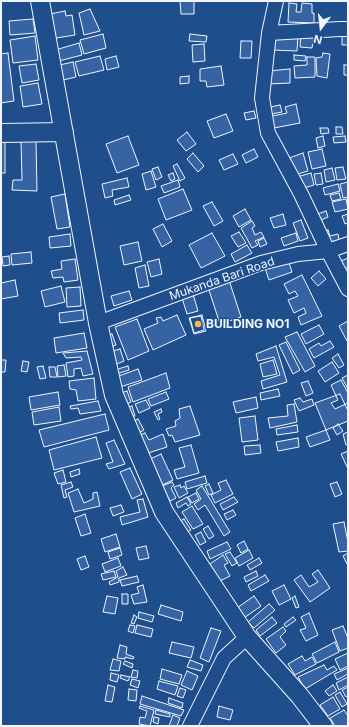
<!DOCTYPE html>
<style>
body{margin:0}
#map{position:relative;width:349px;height:727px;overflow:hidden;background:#1f4e8c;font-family:Inter,sans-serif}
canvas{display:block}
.frame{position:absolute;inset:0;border:2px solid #f2f6ff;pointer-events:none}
.north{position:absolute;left:301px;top:8px;width:40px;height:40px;-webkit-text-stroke:3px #1f4e8c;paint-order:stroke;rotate:195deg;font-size:11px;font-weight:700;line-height:16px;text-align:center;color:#f2f6ff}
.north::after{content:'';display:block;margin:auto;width:14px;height:18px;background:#f2f6ff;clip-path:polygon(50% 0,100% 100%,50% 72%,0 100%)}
</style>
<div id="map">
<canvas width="349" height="727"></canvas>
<div class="frame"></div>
<div class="north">N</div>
</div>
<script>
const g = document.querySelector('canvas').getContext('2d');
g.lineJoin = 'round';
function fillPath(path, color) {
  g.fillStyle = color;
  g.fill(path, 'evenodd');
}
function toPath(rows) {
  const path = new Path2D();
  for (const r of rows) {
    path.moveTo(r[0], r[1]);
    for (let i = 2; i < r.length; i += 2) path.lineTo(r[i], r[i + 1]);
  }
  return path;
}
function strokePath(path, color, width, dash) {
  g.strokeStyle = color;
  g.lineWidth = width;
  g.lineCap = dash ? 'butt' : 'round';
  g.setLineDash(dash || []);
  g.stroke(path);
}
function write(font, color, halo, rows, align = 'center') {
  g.font = font + ' Inter,sans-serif';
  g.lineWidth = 3;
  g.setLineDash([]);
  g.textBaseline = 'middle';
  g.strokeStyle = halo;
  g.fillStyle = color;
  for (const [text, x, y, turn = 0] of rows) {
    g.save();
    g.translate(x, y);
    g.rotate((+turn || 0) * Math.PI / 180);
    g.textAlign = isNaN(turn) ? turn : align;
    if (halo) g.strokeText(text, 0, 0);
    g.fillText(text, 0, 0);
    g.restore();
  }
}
const building = toPath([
 [180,1,194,1,194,14,181,14,180,1],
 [289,3,297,4,296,12,301,12,302,3,312,4,312,13,314,13,314,23,288,22,289,3],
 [90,9,100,31,84,35,79,13,90,9],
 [65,11,66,16,72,15,75,35,50,39,45,15,65,11],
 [33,19,35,33,10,35,9,21,33,19],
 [342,30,348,31,348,45,342,45,342,30],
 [301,33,314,35,312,48,300,47,301,33],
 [103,34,106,48,84,54,80,40,103,34],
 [190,34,207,36,206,42,189,41,190,34],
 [273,34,298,36,297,51,272,50,273,34],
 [35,36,38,60,13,63,10,40,35,36],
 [241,41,252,41,251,58,240,58,241,41],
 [79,43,82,55,55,62,52,51,79,43],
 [204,44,205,61,193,62,192,45,204,44],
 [8,53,14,101,1,103,1,54,8,53],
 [323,53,330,54,327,78,317,76,316,58,322,57,323,53],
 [294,55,306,56,305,61,294,60,294,55],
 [100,56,104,70,79,76,75,62,100,56],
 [116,56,119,67,107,70,105,59,116,56],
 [307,57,315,57,315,77,295,78,294,66,307,65,307,57],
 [73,62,76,77,59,81,55,66,73,62],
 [36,64,39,80,22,83,19,66,36,64],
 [344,65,348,65,348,75,344,75,344,65],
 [221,66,224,85,207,87,206,81,200,81,200,69,221,66],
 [290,69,290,83,268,84,268,71,290,69],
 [189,76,189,83,180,84,180,77,189,76],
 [38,83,42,104,23,107,20,86,38,83],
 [296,104,300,123,274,128,272,116,287,113,285,107,296,104],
 [280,105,282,112,271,114,270,107,280,105],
 [254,111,256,118,246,120,244,113,254,111],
 [226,114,233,131,214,138,207,121,226,114],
 [336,127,342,127,343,134,336,134,336,127],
 [320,128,328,128,329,133,321,134,320,128],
 [187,132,196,144,186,151,177,140,187,132],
 [1,136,5,136,5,173,1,173,1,136],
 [128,136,139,165,117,173,106,144,128,136],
 [323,136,325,146,318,148,316,138,323,136],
 [345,136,346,142,334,143,333,137,345,136],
 [21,141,36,141,37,191,12,190,13,180,22,180,21,141],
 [254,149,258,157,246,163,242,155,254,149],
 [322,149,326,166,312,169,308,152,322,149],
 [193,153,204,166,198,172,187,159,193,153],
 [303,153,308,171,294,175,289,158,303,153],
 [233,154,238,164,224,170,219,160,233,154],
 [177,164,185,178,180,181,173,166,177,164],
 [158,167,162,177,156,180,152,169,158,167],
 [343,167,346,179,337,180,335,168,343,167],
 [332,168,335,180,326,182,324,170,332,168],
 [151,171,156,187,146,190,142,174,151,171],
 [173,173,175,179,171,181,168,175,173,173],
 [311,173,314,185,301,189,297,177,311,173],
 [321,173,323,184,316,185,314,174,321,173],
 [127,178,129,187,112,190,113,196,105,198,102,184,127,178],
 [178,180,180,187,164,193,161,186,178,180],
 [348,182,348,197,343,198,340,184,348,182],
 [338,184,340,191,325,195,323,188,338,184],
 [183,189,192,210,166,220,158,199,183,189],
 [339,193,341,199,332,201,330,195,339,193],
 [65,194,70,227,57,229,51,197,65,194],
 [129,195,131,200,115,205,114,200,129,195],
 [346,199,348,209,335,212,332,202,346,199],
 [212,202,223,221,214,226,203,206,212,202],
 [245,209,251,220,239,227,233,216,245,209],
 [326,211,328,217,321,220,315,215,326,211],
 [283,214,286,225,274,228,270,218,283,214],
 [348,214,348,223,345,224,342,216,348,214],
 [301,220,308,238,300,241,293,223,301,220],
 [252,221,255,226,252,228,255,235,261,232,264,237,255,241,258,245,252,248,241,228,252,221],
 [163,224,172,241,162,247,153,229,163,224],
 [328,230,330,236,338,234,339,240,325,243,321,232,328,230],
 [239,232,246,243,238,247,231,236,239,232],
 [212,233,225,256,201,268,189,245,212,233],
 [296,233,298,241,284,246,281,238,296,233],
 [70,234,71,246,50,248,49,237,70,234],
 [264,238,267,244,260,247,258,241,264,238],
 [138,242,142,261,124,265,120,246,138,242],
 [247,245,252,253,235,262,231,254,247,245],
 [31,252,32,263,12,265,11,254,31,252],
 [9,256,10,265,3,266,2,257,9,256],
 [348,258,348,267,344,269,341,261,348,258],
 [75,259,78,280,64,282,63,277,53,278,51,271,62,269,61,261,75,259],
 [159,259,162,274,151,277,147,262,159,259],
 [288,260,292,272,269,280,265,268,288,260],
 [145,265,149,286,139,288,135,268,145,265],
 [319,271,326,279,318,286,311,278,319,271],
 [302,275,322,316,301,325,298,317,306,313,304,308,294,313,288,300,298,296,295,291,289,294,284,284,302,275],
 [228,277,241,317,220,324,207,284,228,277],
 [15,280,18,296,1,299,1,283,15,280],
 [61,286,65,302,45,307,41,291,61,286],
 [80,287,81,306,67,307,66,288,80,287],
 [129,291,132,300,114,306,111,296,129,291],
 [193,294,198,311,187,314,182,298,193,294],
 [83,310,84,320,60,323,59,313,83,310],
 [177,315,186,335,153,350,144,329,158,323,156,318,161,317,163,321,177,315],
 [202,315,206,331,194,334,189,318,202,315],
 [201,316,204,330,194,333,190,318,201,316],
 [137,319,149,351,128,360,115,327,137,319],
 [348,321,348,341,347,341,339,326,348,321],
 [319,325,324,334,306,344,301,334,319,325],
 [297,332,315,366,305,372,285,337,297,332],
 [84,333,87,348,56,353,54,338,84,333],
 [112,334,116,345,108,348,105,337,112,334],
 [330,341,334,347,314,358,309,349,319,343,321,346,330,341],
 [286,342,300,370,293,374,279,345,286,342],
 [276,346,287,382,263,389,261,381,280,375,274,357,258,361,256,354,276,346],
 [120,349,124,361,114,365,109,352,120,349],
 [87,351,93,374,83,376,81,368,74,369,74,376,68,377,66,363,82,360,81,357,66,358,63,353,87,351],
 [338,354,344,365,339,368,332,358,338,354],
 [1,360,6,360,5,372,1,372,1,360],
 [273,360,277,374,263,377,260,364,273,360],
 [23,361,29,362,27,372,21,371,23,361],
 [332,362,339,373,325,382,318,371,332,362],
 [64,365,66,376,58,377,57,366,64,365],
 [43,366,46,378,40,379,37,367,43,366],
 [128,366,129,370,116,374,115,370,128,366],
 [49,367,55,367,57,377,50,377,49,367],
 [138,369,142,380,120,387,116,377,138,369],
 [166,373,170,388,133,402,128,387,166,373],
 [348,375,348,389,342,378,348,375],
 [94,378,96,399,78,401,76,390,70,389,69,381,94,378],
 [341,380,348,393,348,403,335,409,331,403,338,400,331,385,341,380],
 [308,381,313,393,306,396,301,383,308,381],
 [278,389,280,396,261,400,260,393,278,389],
 [127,391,131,402,125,405,121,393,127,391],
 [58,392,60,405,31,410,29,397,58,392],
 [166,392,169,399,151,406,148,399,166,392],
 [340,394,348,411,348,421,326,430,315,403,340,394],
 [256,397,258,408,236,413,233,402,256,397],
 [300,398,303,402,312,399,314,405,299,411,294,400,300,398],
 [146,400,150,408,139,413,135,404,146,400],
 [98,401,101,411,80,414,78,408,71,409,70,406,98,401],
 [294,404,297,422,270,428,268,418,288,416,287,405,294,404],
 [132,406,135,416,130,418,126,408,132,406],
 [190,406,200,435,175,442,172,435,169,436,166,429,176,426,175,421,180,418,179,409,190,406],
 [59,407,61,421,34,425,32,412,59,407],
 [161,409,162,412,158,414,160,419,158,420,154,412,161,409],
 [105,414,109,430,44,447,39,430,105,414],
 [255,416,258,440,242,442,239,418,255,416],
 [138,419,144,430,137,434,131,422,138,419],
 [338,424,343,431,337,435,333,428,338,424],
 [297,425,298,432,277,435,276,429,297,425],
 [326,430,330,440,310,447,306,437,326,430],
 [348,432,348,444,346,445,343,434,348,432],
 [145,433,149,440,163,434,167,447,145,454,137,436,145,433],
 [96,437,102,458,54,470,49,450,96,437],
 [298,438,299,447,278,451,276,442,298,438],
 [114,440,125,464,109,469,106,464,113,462,106,443,114,440],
 [191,445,199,473,177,479,174,470,185,467,179,448,191,445],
 [260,445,261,453,245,455,244,446,260,445],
 [348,451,348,469,341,454,348,451],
 [161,454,173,480,160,486,148,460,161,454],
 [130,468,142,494,132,499,120,472,130,468],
 [79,469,80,474,71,477,70,472,79,469],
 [63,470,66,482,58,484,54,473,63,470],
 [205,476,207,483,187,489,185,482,205,476],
 [226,480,233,494,215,503,211,495,221,490,218,483,226,480],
 [71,482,73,487,65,490,67,497,64,498,61,485,71,482],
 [172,482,174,485,171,488,176,498,170,501,162,486,172,482],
 [337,482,342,494,335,497,330,484,337,482],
 [209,484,213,493,209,495,205,486,209,484],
 [180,485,181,488,184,486,188,493,179,498,174,487,180,485],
 [202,486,230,532,224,536,205,505,198,510,194,504,201,499,196,490,202,486],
 [78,489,84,503,93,499,93,493,97,492,100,506,74,512,68,493,78,489],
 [196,493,199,499,192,503,188,497,196,493],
 [187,497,191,504,188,506,186,503,178,508,176,503,187,497],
 [234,497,238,502,223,510,220,504,234,497],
 [143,499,148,517,122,525,120,517,140,512,137,500,143,499],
 [121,505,124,512,113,516,110,508,121,505],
 [192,506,203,524,193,529,182,512,192,506],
 [233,510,236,515,227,520,224,514,233,510],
 [85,514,91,533,81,536,75,518,85,514],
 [184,519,191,530,187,532,180,521,184,519],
 [344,522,348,542,348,551,339,552,333,524,344,522],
 [208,526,214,536,209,539,203,529,208,526],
 [201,532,206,542,200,545,195,535,201,532],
 [116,534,120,547,105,552,101,539,116,534],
 [244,541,248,549,241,553,237,545,244,541],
 [227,542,231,549,210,559,207,551,227,542],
 [146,546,149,558,139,560,136,548,146,546],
 [120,548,122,555,110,559,108,552,120,548],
 [249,550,253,558,239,566,235,558,249,550],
 [230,552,237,563,232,566,225,554,230,552],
 [348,553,348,564,347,564,343,556,348,553],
 [223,555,228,563,224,565,230,576,220,581,210,564,223,555],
 [85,556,89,567,81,570,77,559,85,556],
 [118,558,121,566,105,572,102,564,118,558],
 [259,558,262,563,250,570,247,565,259,558],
 [123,567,127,575,119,578,119,582,110,585,109,582,118,577,116,571,123,567],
 [318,570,330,588,310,602,294,580,301,575,309,587,318,582,312,574,318,570],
 [114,571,116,577,103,580,101,574,114,571],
 [256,571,258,576,246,582,244,577,256,571],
 [265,575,269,581,251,591,248,585,265,575],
 [137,576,139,582,122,586,120,580,137,576],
 [143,585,147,602,134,604,131,595,139,593,137,587,143,585],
 [284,585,291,599,279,605,272,591,284,585],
 [122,594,128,594,128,604,122,604,122,594],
 [107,596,118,598,115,614,103,612,107,596],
 [254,596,261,606,244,618,237,608,254,596],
 [295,596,299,607,296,608,292,598,295,596],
 [269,604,275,610,254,628,248,622,269,604],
 [161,605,183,612,181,621,158,614,161,605],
 [139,612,154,616,152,622,138,618,139,612],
 [309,613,318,635,306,641,300,630,306,628,301,617,309,613],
 [134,615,137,617,134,624,131,623,134,615],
 [272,617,277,623,260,636,256,630,272,617],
 [293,617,296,620,286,627,284,624,293,617],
 [130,625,135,626,133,633,128,631,130,625],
 [137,625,153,629,151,637,135,633,137,625],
 [343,626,348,638,348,648,340,651,332,630,343,626],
 [283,627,286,631,280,637,286,645,276,653,266,639,283,627],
 [211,628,221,631,209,662,200,658,211,628],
 [172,642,194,647,191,658,169,653,172,642],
 [335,642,339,652,317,663,312,654,335,642],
 [120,645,127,647,126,654,134,657,133,659,125,657,125,659,117,658,120,645],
 [348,653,348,666,340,670,335,659,348,653],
 [302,656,305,661,312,657,316,664,295,675,288,664,302,656],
 [113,659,121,661,119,671,110,670,113,659],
 [190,660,203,665,201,671,187,667,190,660],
 [125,661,133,664,132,668,123,664,125,661],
 [324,665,327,670,334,666,337,670,305,689,298,677,324,665],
 [348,668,348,674,337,680,334,674,348,668],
 [162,669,182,675,179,684,160,679,162,669],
 [133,670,138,671,137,678,131,677,133,670],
 [187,671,198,676,192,690,181,685,187,671],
 [111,673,119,675,117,682,110,680,111,673],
 [121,675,130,677,128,681,120,678,121,675],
 [348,677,348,685,339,690,336,683,348,677],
 [132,679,140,681,138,688,130,685,132,679],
 [159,681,178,686,175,695,157,689,159,681],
 [108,685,115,687,112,702,105,701,108,685],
 [333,685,337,691,329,696,325,691,333,685],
 [348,687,348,696,346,697,342,690,348,687],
 [180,688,186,690,183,698,177,696,180,688],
 [129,689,137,690,136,701,128,700,129,689],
 [340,692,347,704,342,707,335,695,340,692],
 [142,696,184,710,181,716,140,704,142,696],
 [333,697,340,709,328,716,320,705,333,697],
 [169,698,183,703,182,708,168,703,169,698],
 [140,706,154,710,150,726,139,724,140,717,145,718,147,711,139,708,140,706],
 [219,706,233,710,230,720,217,717,219,706],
 [156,710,170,714,170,717,155,714,156,710],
 [344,710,348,716,348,726,335,726,330,718,344,710],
 [173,715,180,718,177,726,169,726,173,715],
 [154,717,159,718,158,724,153,722,154,717]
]);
const minor = toPath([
 [276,1,269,33,262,98,268,133,301,194,328,251,348,289],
 [269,33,340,29,348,29],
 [98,323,261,263,298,254,328,251,348,244],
 [190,726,224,658,247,637]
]);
const major = toPath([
 [40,1,98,323,114,395,164,512,247,637,299,695,323,726],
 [1,133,64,132]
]);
const markers = [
 [198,324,4,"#ffb74d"]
];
const streetNames = [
 ["Mukanda Bari Road",222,279,-19]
];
const poiNames = [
 ["BUILDING NO1",206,324]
];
fillPath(building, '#3563a3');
strokePath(building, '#f2f6ff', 1);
strokePath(minor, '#f2f6ff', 16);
strokePath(major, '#f2f6ff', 20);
strokePath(minor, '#1f4e8c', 14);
strokePath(major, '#1f4e8c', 18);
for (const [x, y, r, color] of markers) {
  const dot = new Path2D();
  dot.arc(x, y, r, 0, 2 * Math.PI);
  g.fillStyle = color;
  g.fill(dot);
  strokePath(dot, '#1f4e8c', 1.5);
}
write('12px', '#f2f6ff', '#1f4e8c', streetNames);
write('bold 12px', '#f2f6ff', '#1f4e8c', poiNames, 'left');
</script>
